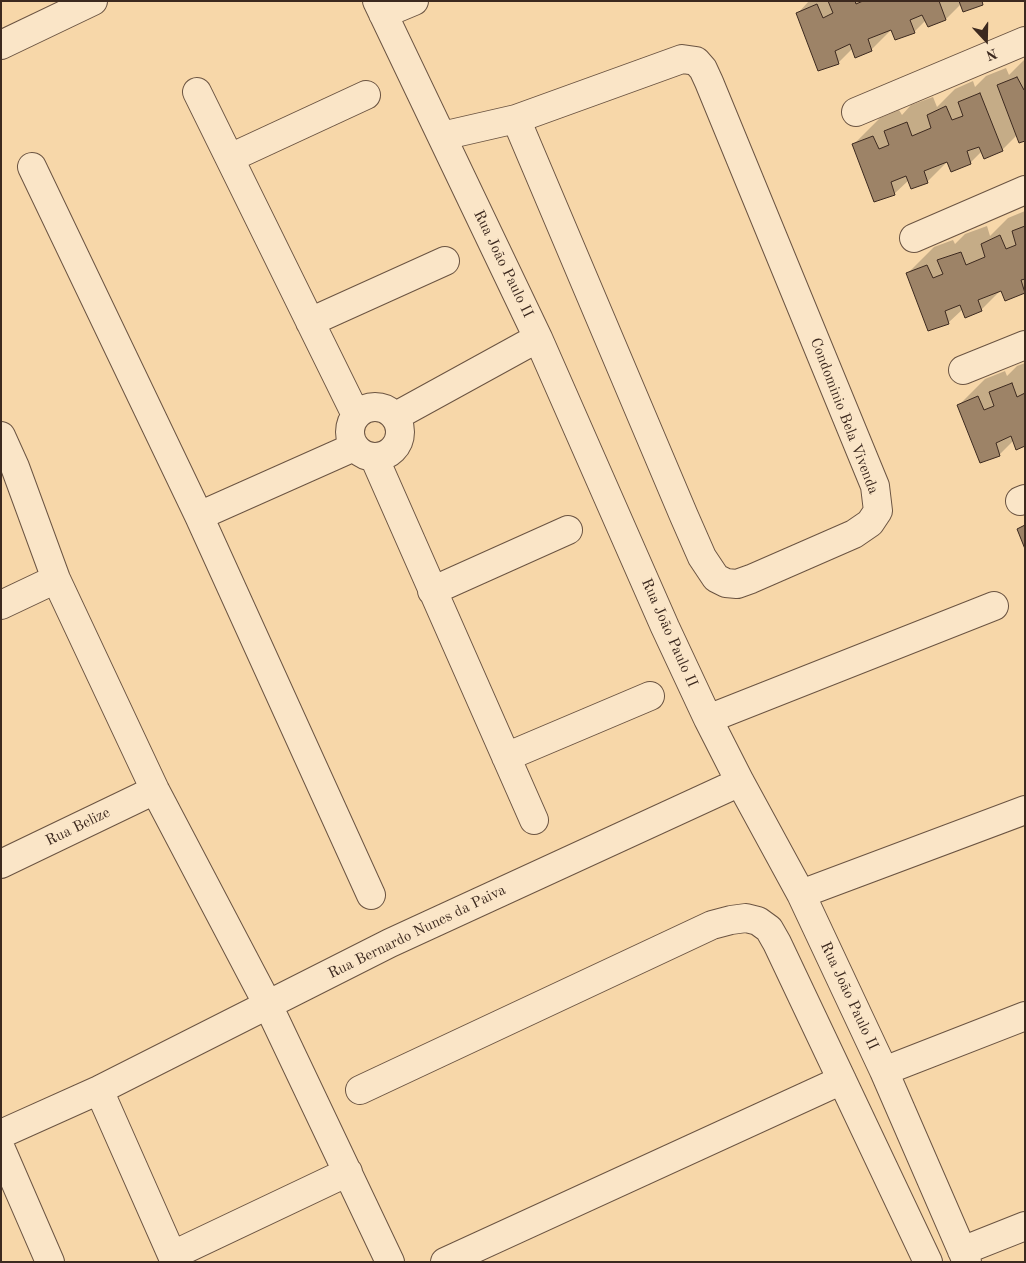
<!DOCTYPE html>
<meta charset="utf-8">
<style>
body{margin:0}
#map{position:relative;width:1026px;height:1263px;overflow:hidden;background:#f7d7a9;font-family:"Old Standard TT",serif}
canvas{display:block}
.frame{position:absolute;inset:0;border:2px solid #3c291f;pointer-events:none}
.north{position:absolute;left:961px;top:15px;width:50px;height:50px;-webkit-text-stroke:4px #fae5c7;paint-order:stroke;rotate:159deg;font-size:14px;font-weight:700;line-height:20px;text-align:center;color:#3c291f}
.north::after{content:'';display:block;margin:auto;width:18px;height:22px;background:#3c291f;clip-path:polygon(50% 0,100% 100%,50% 72%,0 100%)}
</style>
<div id="map">
<canvas width="1026" height="1263"></canvas>
<div class="frame"></div>
<div class="north">N</div>
</div>
<script>
const g = document.querySelector('canvas').getContext('2d');
g.lineJoin = 'round';
function fillPath(path, color) {
  g.fillStyle = color;
  g.fill(path, 'evenodd');
}
function toPath(rows) {
  const path = new Path2D();
  for (const r of rows) {
    if (r.length === 3) {
      path.moveTo(r[0] + r[2], r[1]);
      path.arc(r[0], r[1], r[2], 0, 2 * Math.PI);
      continue;
    }
    path.moveTo(r[0], r[1]);
    for (let i = 2; i < r.length; i += 2) path.lineTo(r[i], r[i + 1]);
  }
  return path;
}
function strokePath(path, color, width, dash) {
  g.strokeStyle = color;
  g.lineWidth = width;
  g.lineCap = dash ? 'butt' : 'round';
  g.setLineDash(dash || []);
  g.stroke(path);
}
function write(font, color, halo, rows, align = 'center') {
  g.font = font + ' "Old Standard TT",serif';
  g.lineWidth = 4;
  g.setLineDash([]);
  g.textBaseline = 'middle';
  g.strokeStyle = halo;
  g.fillStyle = color;
  for (const [text, x, y, turn = 0] of rows) {
    g.save();
    g.translate(x, y);
    g.rotate((+turn || 0) * Math.PI / 180);
    g.textAlign = isNaN(turn) ? turn : align;
    if (halo) g.strokeText(text, 0, 0);
    g.fillText(text, 0, 0);
    g.restore();
  }
}
const shadow = toPath([
 [809,1,985,1,964,10,961,4,946,19,926,20,914,32,892,29,871,50,853,48,838,63,798,13],
 [1025,59,1025,140,1017,135,1002,150,982,151,970,163,948,161,927,182,909,180,894,194,854,144,880,118,899,110,902,115,911,105,933,97,937,107,955,89,973,81,975,87,986,76,1006,68,1009,75],
 [1025,211,1025,291,1002,289,981,310,963,309,948,323,907,274,934,247,953,240,955,244,965,234,987,226,990,236,1008,218],
 [1025,363,1025,445,1014,440,999,455,959,405,985,379,1005,371,1007,376,1017,366]
]);
const building = toPath([
 [828,1,855,1,856,4,863,1,939,1,946,20,928,27,922,15,910,20,915,33,895,40,891,30,868,39,872,51,855,58,850,44,835,51,839,64,818,71,796,13,817,4,823,18,833,13,828,1],
 [959,1,982,1,983,5,963,12,959,1],
 [1017,77,1024,90,1025,89,1025,141,1019,143,997,85,1017,77],
 [980,93,1003,151,984,159,979,147,967,151,971,164,951,172,947,162,924,171,928,183,911,189,906,176,891,182,895,195,874,202,852,144,873,136,879,149,889,145,884,131,907,122,912,136,931,128,927,115,946,106,952,120,963,116,958,102,980,93],
 [1025,226,1025,279,1021,280,1025,293,1005,301,1001,291,978,300,982,311,965,318,960,305,945,311,949,324,928,331,906,273,927,265,933,278,943,274,937,260,961,252,966,265,985,257,981,244,1000,235,1006,249,1016,245,1012,231,1025,226],
 [1012,383,1017,397,1025,393,1025,446,1016,450,1011,436,996,443,1000,456,980,463,957,405,978,396,984,410,994,406,989,392,1012,383],
 [1025,525,1025,549,1017,529,1025,525]
]);
const minor = toPath([
 [377,1,538,338,665,627,708,719,740,782,801,894,884,1071,967,1262],
 [383,14,414,1],
 [1,45,93,1],
 [197,92,356,415],
 [856,112,1025,41],
 [442,136,516,119,682,59,696,61,703,69,709,82,875,486,878,511,870,523,854,534,751,579,737,584,726,583,716,578,702,557,684,516,516,119],
 [230,158,366,95],
 [32,167,199,516,371,895],
 [914,238,1025,190],
 [310,322,445,261],
 [963,370,1025,345],
 [375,432,25],
 [396,416,538,338],
 [1,436,15,467,56,579,155,790,268,1005,390,1262],
 [374,457,534,820],
 [1020,501,1025,499],
 [199,516,354,447],
 [432,591,568,530],
 [1,605,56,579],
 [708,719,994,606],
 [506,757,650,696],
 [1,864,155,790],
 [801,894,1025,810],
 [884,1071,1025,1016],
 [99,1090,175,1262],
 [360,1090,712,925,731,920,746,918,758,921,769,929,777,943,928,1262],
 [1,1134,99,1090,390,943,740,782],
 [1,1149,50,1262],
 [962,1251,1025,1226],
 [173,1255,348,1172],
 [445,1262,842,1080]
]);
const streetNames = [
 ["Rua João Paulo II",503,264,64],
 ["Condominio Bela Vivenda",844,416,69],
 ["Rua João Paulo II",669,633,66],
 ["Rua Belize",78,827,-26],
 ["Rua Bernardo Nunes da Paiva",417,932,-26],
 ["Rua João Paulo II",849,996,65]
];
fillPath(shadow, '#0003');
fillPath(building, '#9d8367');
strokePath(building, '#3c291f', 1);
strokePath(minor, '#6b5442', 30);
strokePath(minor, '#fae5c7', 28);
write('15px', '#3c291f', '#fae5c7', streetNames);
</script>
